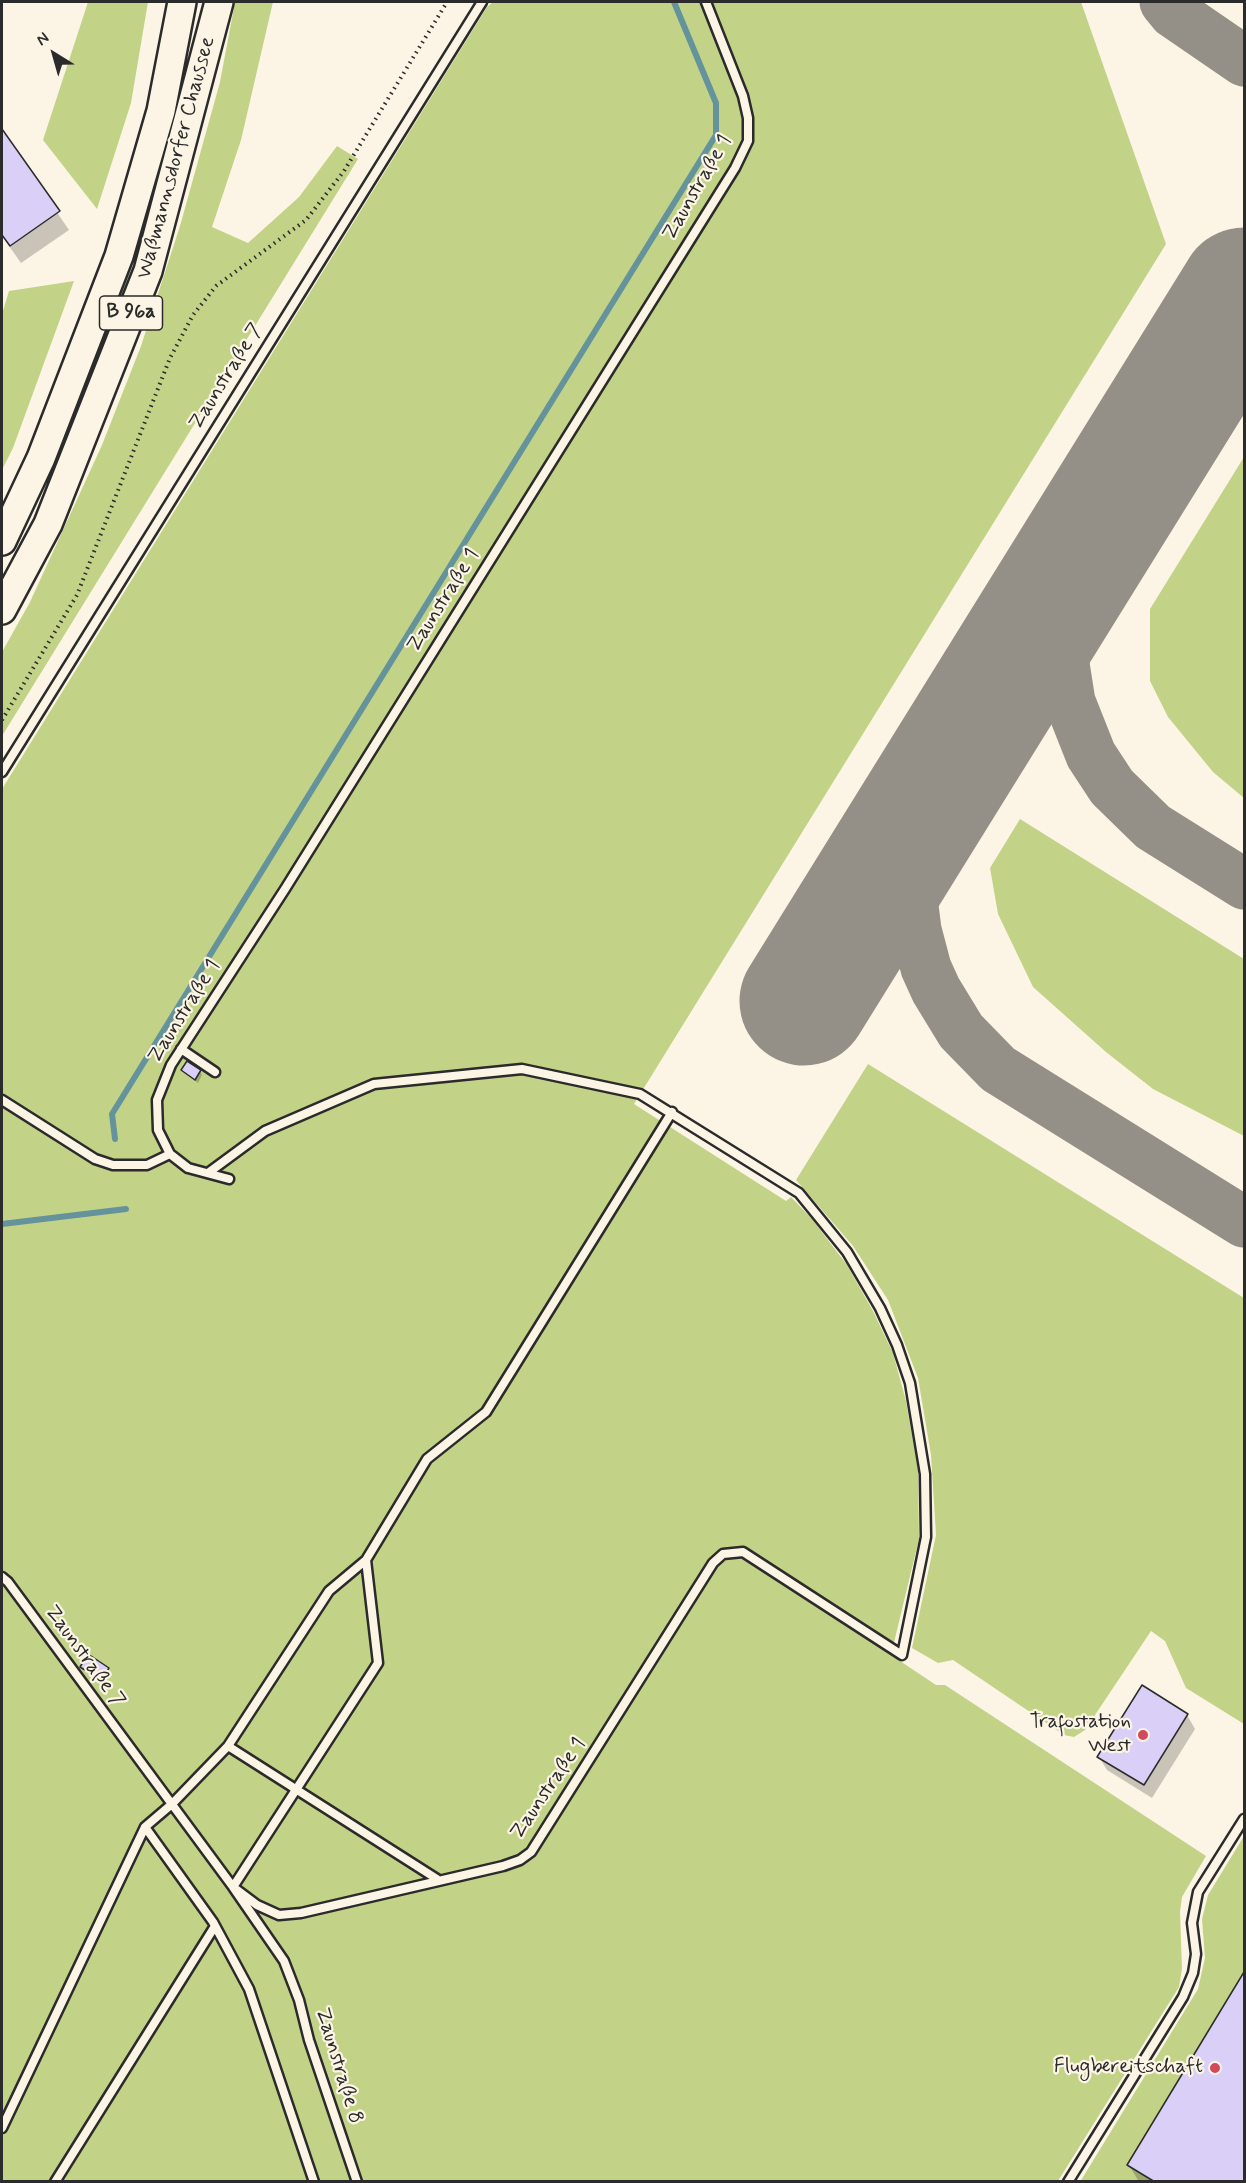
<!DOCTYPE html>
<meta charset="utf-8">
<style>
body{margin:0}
#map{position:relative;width:1246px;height:2183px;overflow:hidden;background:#fcf5e5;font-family:Mynerve,sans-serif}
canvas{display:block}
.frame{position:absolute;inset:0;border:3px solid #2b2b2b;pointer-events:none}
.north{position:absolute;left:24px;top:24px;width:60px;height:60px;-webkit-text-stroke:4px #fcf5e5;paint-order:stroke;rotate:323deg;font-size:16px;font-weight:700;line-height:24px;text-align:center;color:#2b2b2b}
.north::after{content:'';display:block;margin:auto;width:21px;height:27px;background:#2b2b2b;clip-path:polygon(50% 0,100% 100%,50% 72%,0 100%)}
</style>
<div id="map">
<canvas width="1246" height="2183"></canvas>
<div class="frame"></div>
<div class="north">N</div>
</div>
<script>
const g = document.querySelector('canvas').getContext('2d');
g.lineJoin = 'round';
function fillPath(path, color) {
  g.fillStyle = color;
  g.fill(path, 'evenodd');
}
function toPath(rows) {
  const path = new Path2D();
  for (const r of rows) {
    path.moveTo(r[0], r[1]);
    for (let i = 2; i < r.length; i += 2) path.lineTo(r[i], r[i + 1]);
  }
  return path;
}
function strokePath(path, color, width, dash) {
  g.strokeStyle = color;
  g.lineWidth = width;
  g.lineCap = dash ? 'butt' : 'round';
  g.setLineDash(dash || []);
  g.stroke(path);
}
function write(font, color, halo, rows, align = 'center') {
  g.font = font + ' Mynerve,sans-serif';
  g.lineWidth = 4.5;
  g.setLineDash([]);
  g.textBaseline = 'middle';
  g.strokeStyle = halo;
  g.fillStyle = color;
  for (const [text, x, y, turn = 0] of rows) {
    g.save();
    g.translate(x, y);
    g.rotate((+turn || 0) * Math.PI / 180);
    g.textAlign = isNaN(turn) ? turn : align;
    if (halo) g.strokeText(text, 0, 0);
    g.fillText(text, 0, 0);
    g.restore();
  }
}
const green = toPath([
 [88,2,148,2,131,103,97,209,43,140],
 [235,2,273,2,241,140,212,227,248,243,299,197,337,146,358,159,2,736,2,652,30,602,102,445,141,346,180,226,220,82],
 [493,2,1081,2,1166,244,634,1104,786,1201,791,1197,812,1219,847,1265,873,1311,893,1353,906,1401,918,1469,919,1539,891,1655,936,1685,945,1685,1206,1856,1182,1897,1180,1912,1182,1969,1179,1987,1058,2181,2,2181,2,789,487,7],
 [74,281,13,448,2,470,2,314,9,291],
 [1244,457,1244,798,1213,772,1168,717,1150,681,1150,609],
 [1020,819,1244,959,1244,1136,1153,1089,1106,1052,1033,987,998,914,990,868],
 [868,1064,1244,1298,1244,1724,1186,1688,1165,1641,1151,1631,1085,1730,1074,1737,1064,1735,953,1660,938,1663,912,1648,936,1535,931,1455,918,1378,888,1300,853,1246,796,1180],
 [1244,1836,1244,2181,1080,2182,1198,1989,1205,1958,1202,1919,1208,1895]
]);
const shadow = toPath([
 [2,132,69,230,21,263,2,236],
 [182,1071,200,1071,202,1075,198,1083],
 [81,1667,108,1669,110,1672,104,1683],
 [1187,1715,1195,1729,1152,1798,1107,1770,1099,1757],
 [1244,1975,1244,2182,1139,2182,1129,2165]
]);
const stream = toPath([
 [115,1139,112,1114,716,135,716,103,674,2],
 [2,1224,126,1209]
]);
const taxiway = toPath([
 [1165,2,1174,13,1244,61],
 [1085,549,1075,572,1069,595,1063,629,1064,664,1070,702,1091,755,1112,787,1153,827,1244,884],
 [935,790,923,817,916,846,913,906,916,930,926,968,936,990,961,1031,998,1069,1244,1222]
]);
const runway = toPath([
 [804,1001,1244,292]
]);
const building = toPath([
 [2,129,60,211,10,246,2,235,2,129],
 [187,1061,201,1070,195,1080,181,1070,187,1061],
 [88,1654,109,1668,101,1680,80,1667,88,1654],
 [1142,1685,1188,1714,1144,1785,1097,1757,1142,1685],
 [1244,1972,1244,2182,1155,2182,1127,2165,1244,1972]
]);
const path = toPath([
 [2,720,77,595,170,358,193,315,216,286,306,220,344,171,447,2]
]);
const service = toPath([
 [2,772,482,2],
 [181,1049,215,1072],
 [2,1100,95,1159,113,1165,147,1165,170,1154],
 [229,1179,188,1168,170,1154,158,1130,157,1100,171,1065,285,889,735,168,748,141,748,118,743,96,706,2],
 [2,1577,8,1582,233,1887,257,1905,279,1915,301,1913,503,1866,520,1860,531,1852,713,1563,723,1554,743,1552,902,1655,926,1537,925,1474,910,1383,897,1345,880,1308,847,1252,799,1193,640,1094,522,1069,374,1084,265,1131,208,1173],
 [228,1746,437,1879],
 [145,1827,213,1922,249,1989,314,2182],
 [2,2128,145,1827,172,1804,228,1746,329,1591,366,1560],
 [55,2182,215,1926],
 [357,2182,309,2040,299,2000,284,1961,233,1887,378,1663,366,1560,427,1459,486,1412,672,1112],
 [1068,2182,1183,1997,1193,1973,1196,1954,1192,1923,1198,1892,1244,1819]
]);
const primary = toPath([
 [2,541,41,458,119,256,161,111,182,2],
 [2,610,48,524,148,271,219,2]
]);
const markers = [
 [1143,1735,6,"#d1495b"],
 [1215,2068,6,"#d1495b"]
];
const shields = [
 [131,313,63]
];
const shieldNames = [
 ["B 96a",131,313]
];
const streetNames = [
 ["Waßmannsdorfer Chaussee",177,158,-75],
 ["Zaunstraße 1",698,188,-60],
 ["Zaunstraße 7",227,377,-58],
 ["Zaunstraße 1",444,601,-58],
 ["Zaunstraße 1",185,1012,-58],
 ["Zaunstraße 7",84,1657,54],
 ["Zaunstraße 1",549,1789,-56],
 ["Zaunstraße 8",338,2066,73]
];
const poiNames = [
 ["Trafostation",1131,1723],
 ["West",1131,1747],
 ["Flugbereitschaft",1203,2068]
];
fillPath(green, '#c2d388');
fillPath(shadow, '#0003');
strokePath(stream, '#65939c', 6);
strokePath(taxiway, '#949088', 51);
strokePath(runway, '#949088', 129);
fillPath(building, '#dacff7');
strokePath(building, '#2b2b2b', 1.5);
strokePath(service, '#2b2b2b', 13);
strokePath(primary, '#2b2b2b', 32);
strokePath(path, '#2b2b2b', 4, [1.5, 4.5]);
strokePath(service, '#fcf5e5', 8);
strokePath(primary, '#fcf5e5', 27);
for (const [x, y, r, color] of markers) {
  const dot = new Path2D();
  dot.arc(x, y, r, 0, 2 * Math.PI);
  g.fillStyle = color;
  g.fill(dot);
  strokePath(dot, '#fcf5e5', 2);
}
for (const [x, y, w] of shields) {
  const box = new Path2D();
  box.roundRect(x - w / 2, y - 17, w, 34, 4.5);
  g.fillStyle = '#fcf5e5';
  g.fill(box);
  strokePath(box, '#2b2b2b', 1.5);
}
write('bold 20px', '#2b2b2b', null, shieldNames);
write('21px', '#2b2b2b', '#fcf5e5', streetNames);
write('21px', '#2b2b2b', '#fcf5e5', poiNames, 'right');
</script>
